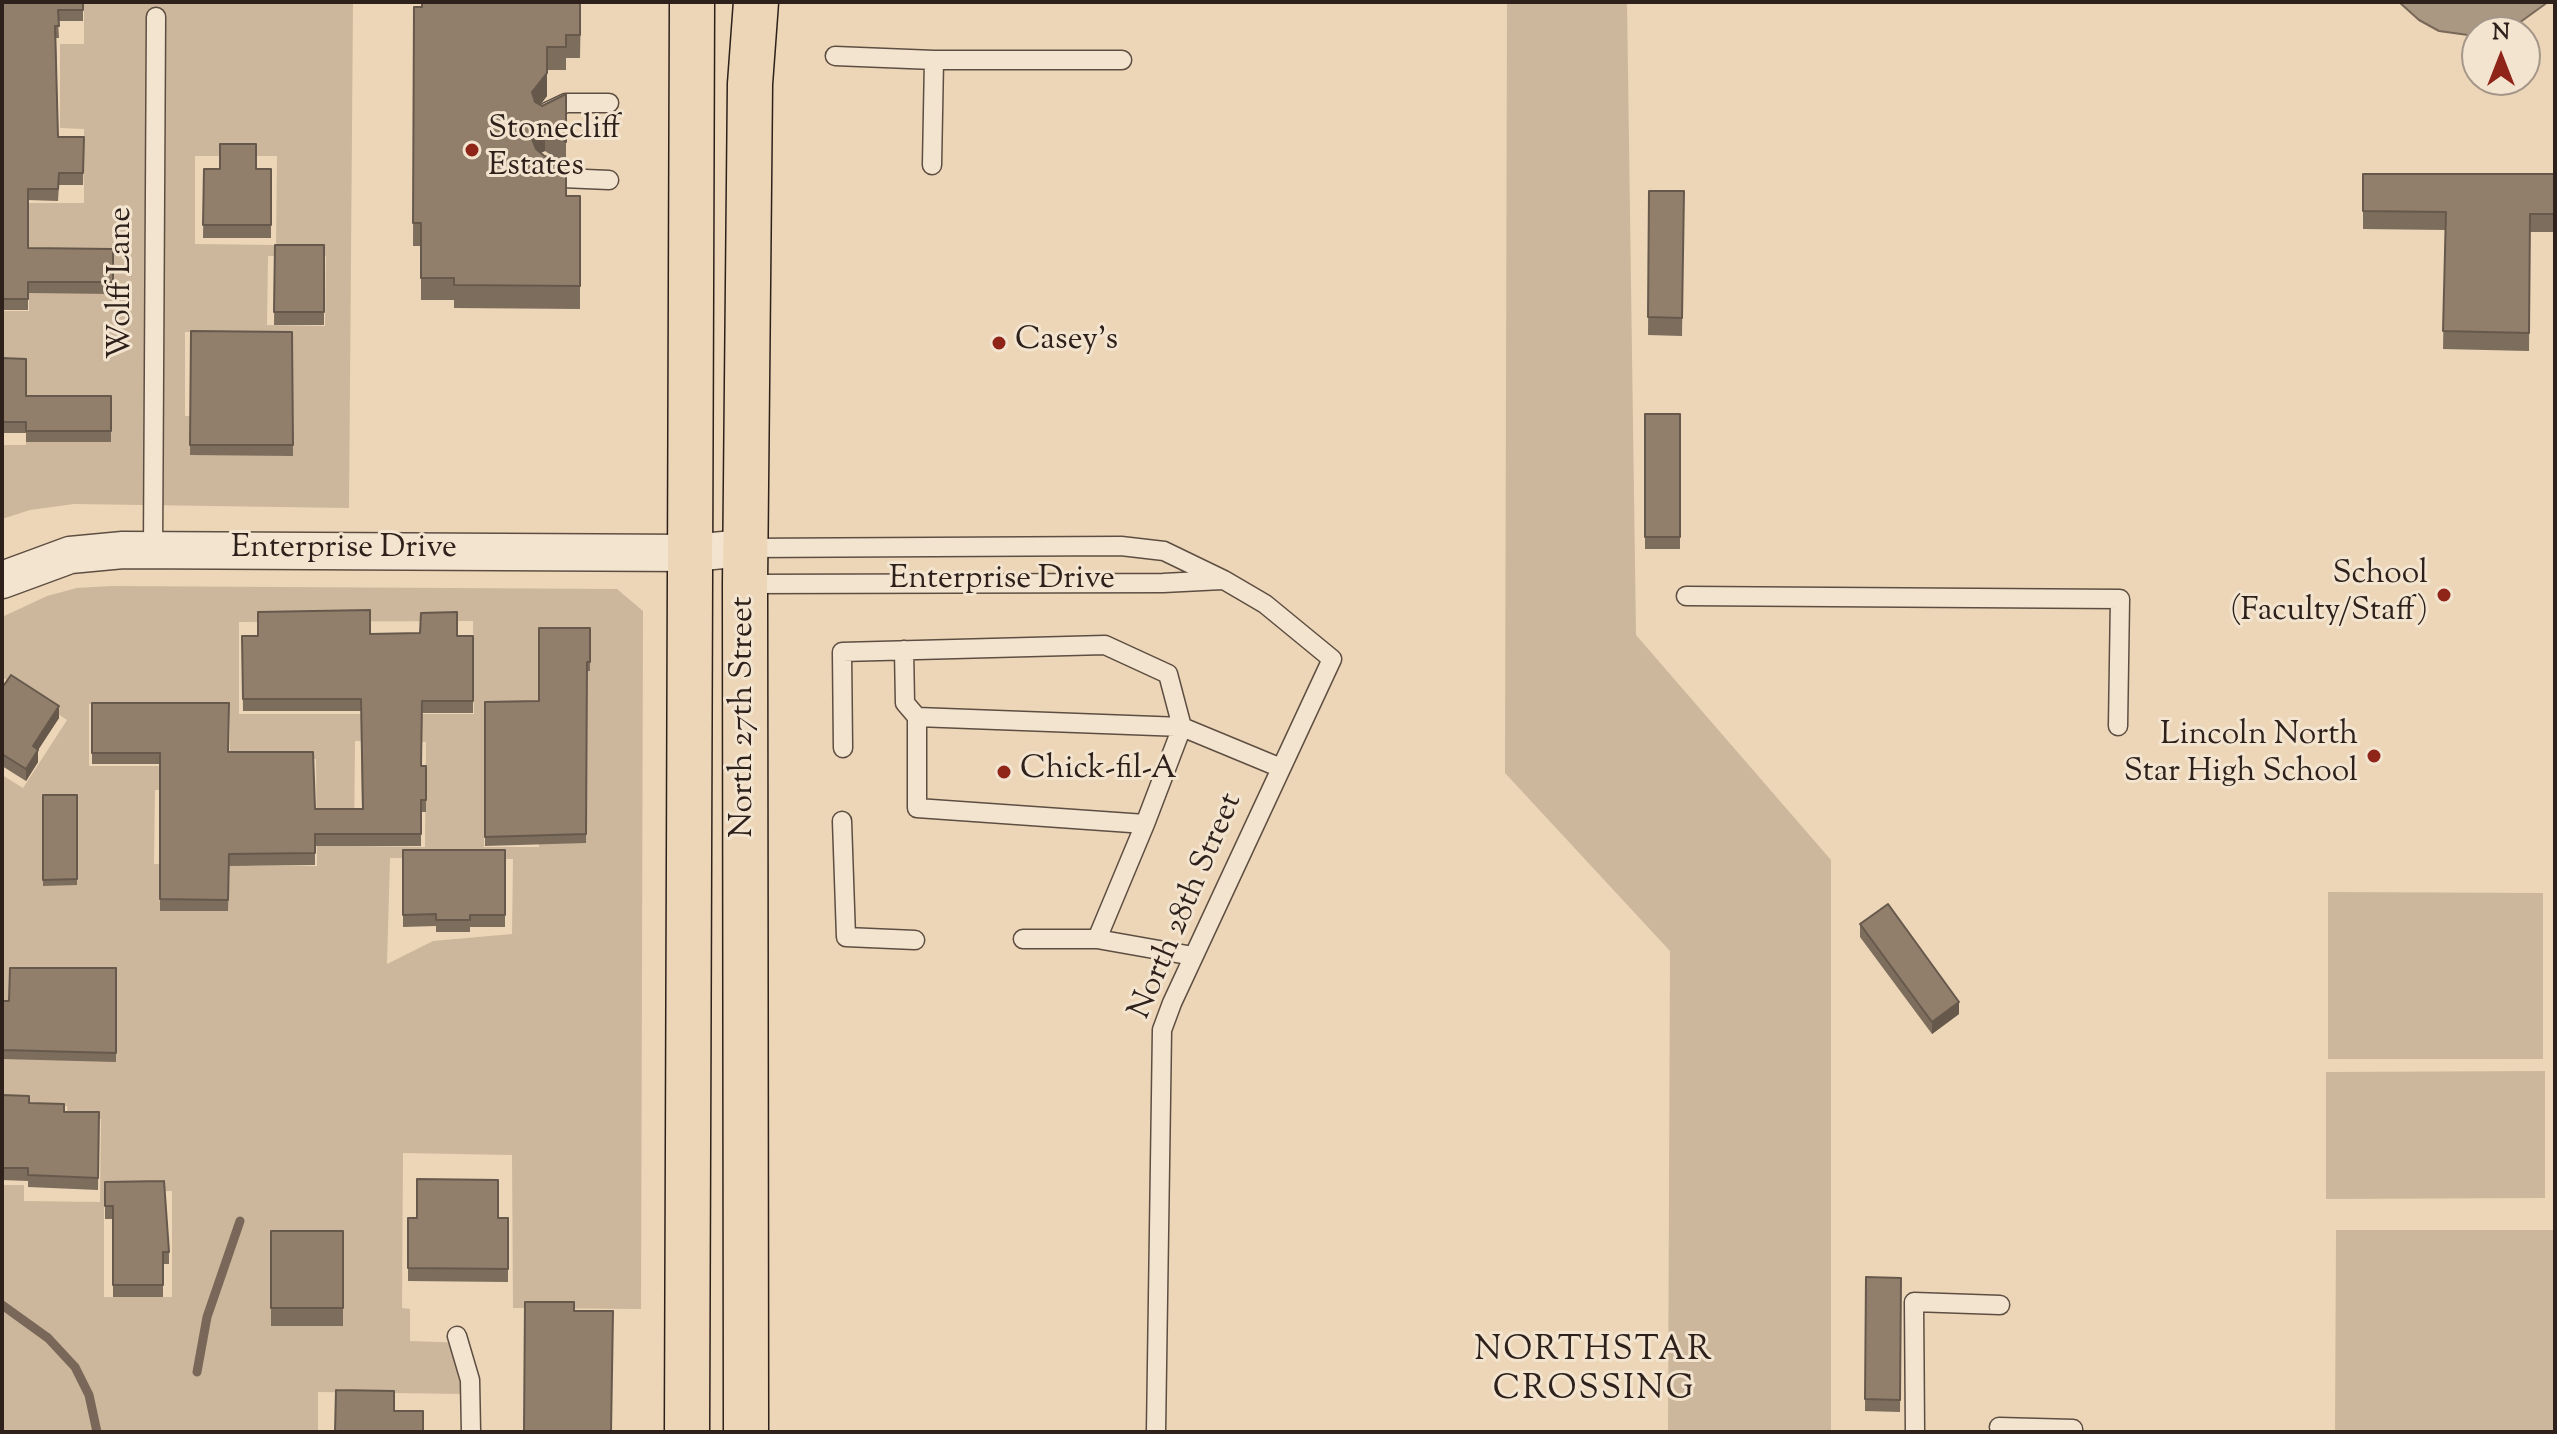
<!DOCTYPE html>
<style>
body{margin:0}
#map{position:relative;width:2557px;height:1434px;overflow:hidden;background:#ecd6b7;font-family:"Sorts Mill Goudy",serif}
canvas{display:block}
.frame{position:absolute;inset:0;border:4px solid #2e211b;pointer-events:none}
.north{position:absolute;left:2461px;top:16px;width:80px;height:80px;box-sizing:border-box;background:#f3e4d0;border:2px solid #a49688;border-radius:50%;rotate:0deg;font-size:22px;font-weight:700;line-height:32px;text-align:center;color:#2e211b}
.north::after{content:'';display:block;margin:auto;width:28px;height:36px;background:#8f2418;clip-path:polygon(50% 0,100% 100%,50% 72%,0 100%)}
</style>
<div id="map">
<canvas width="2557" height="1434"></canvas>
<div class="frame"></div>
<div class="north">N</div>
</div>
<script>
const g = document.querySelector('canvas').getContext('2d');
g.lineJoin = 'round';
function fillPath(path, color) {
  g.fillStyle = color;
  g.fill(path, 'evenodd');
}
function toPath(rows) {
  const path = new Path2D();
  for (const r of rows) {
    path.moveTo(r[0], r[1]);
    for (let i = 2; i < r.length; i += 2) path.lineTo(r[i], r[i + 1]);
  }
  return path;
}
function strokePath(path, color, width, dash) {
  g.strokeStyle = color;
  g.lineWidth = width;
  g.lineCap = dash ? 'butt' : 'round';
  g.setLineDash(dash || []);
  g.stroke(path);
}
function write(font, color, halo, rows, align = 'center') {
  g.font = font + ' "Sorts Mill Goudy",serif';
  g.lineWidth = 6;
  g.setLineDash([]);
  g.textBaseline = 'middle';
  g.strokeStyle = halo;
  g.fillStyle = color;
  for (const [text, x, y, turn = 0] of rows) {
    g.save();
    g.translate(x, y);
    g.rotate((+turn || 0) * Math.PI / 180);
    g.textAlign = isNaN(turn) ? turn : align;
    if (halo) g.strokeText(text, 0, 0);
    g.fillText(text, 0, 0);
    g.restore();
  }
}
const green = toPath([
 [84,2,353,2,349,508,74,504,30,510,2,519,2,445,26,445,27,364,2,363,2,311,29,311,29,233,2,233,2,203,84,203,84,129,60,128,60,44,84,44],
 [195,156,277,156,276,245,195,244],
 [268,256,326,256,325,326,267,325],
 [185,332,293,333,293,416,185,416],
 [1507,2,1627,2,1636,635,1831,860,1831,1432,1668,1432,1670,951,1505,773],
 [111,586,617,589,643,611,641,1309,513,1308,512,1155,403,1153,402,1308,410,1309,410,1341,466,1343,466,1394,318,1392,318,1432,2,1432,2,1185,24,1185,24,1201,100,1202,101,1119,68,1117,67,1106,2,1105,2,775,23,788,67,720,2,677,2,617,47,596,77,588],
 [473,621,474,714,239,714,239,622],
 [230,704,230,766,89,766,89,704],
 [485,710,539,711,539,847,484,847],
 [355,741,426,742,425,847,354,846],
 [249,759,316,759,317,866,250,866],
 [155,790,233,790,232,864,154,864],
 [390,858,513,859,512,934,433,941,387,964],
 [172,1191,172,1297,104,1297,104,1192],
 [2328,892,2543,893,2543,1059,2328,1059],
 [2545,1071,2545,1198,2326,1199,2326,1072],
 [2336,1230,2555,1230,2555,1432,2335,1432]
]);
const water = toPath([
 [2399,2,2548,2,2519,23,2495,32,2468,35,2439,31,2419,20,2399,2]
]);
const stream = toPath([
 [2,1305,48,1338,75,1367,89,1395,97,1432],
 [197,1372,207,1317,240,1221]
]);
const service = toPath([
 [835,56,934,60,1122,60],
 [547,112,566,103,609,103],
 [932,165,934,60],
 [546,166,562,178,609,180],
 [745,548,1121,546,1164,551,1224,580,1265,604,1332,659,1172,1003,1162,1030,1156,1432],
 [153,549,156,17],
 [745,584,1163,583,1222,580],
 [1686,596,2120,599,2118,726],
 [904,650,905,703,917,717],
 [843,748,842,652,1105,645,1168,674,1182,727,1145,824],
 [842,821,846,937,915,940],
 [1023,939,1097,939,1193,956],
 [1097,939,1145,824,917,808,917,717,1182,727,1281,768],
 [457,1336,470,1380,471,1432],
 [1999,1427,2073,1429,2073,1432],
 [1915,1432,1914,1302,2000,1305]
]);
const minor = toPath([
 [2,580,70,555,123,550,691,553,745,548]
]);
const primary = toPath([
 [687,1432,692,2],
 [746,1432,745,584,750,84,756,2]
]);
const wall = toPath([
 [83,2,83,21,58,21,59,38,56,38,58,137,84,137,83,185,59,185,58,201,28,200,28,248,113,249,113,294,28,293,28,310,2,310,2,5],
 [581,2,580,58,566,58,566,70,547,70,547,96,540,105,542,106,566,94,566,165,545,151,541,153,566,196,580,196,580,309,454,308,454,300,421,300,421,246,413,246,414,7],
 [204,169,271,169,271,238,203,238],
 [2363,174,2555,174,2555,232,2530,232,2529,351,2443,349,2445,230,2363,229],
 [1649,191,1684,191,1682,336,1648,335],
 [275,245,324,245,324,325,274,325],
 [191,331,292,332,293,456,190,455],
 [2,358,26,396,111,396,111,442,26,442,26,433,2,433],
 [1645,414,1680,414,1680,549,1645,549],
 [590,628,590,671,587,671,586,843,485,846,485,702,539,701],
 [370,634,473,636,473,713,422,713,421,766,426,766,426,812,421,812,421,846,315,846,315,865,229,866,228,911,160,911,160,764,92,764,92,703,229,752,315,809,362,809,361,711,243,711,242,636],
 [2,688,59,718,38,749,38,762,26,781,2,766],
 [43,795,77,795,77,885,43,886],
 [403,850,505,850,505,927,470,927,470,932,436,932,436,926,403,927],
 [1860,924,1959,1014,1932,1034,1860,937],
 [116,968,116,1062,2,1059,2,1001,9,1001],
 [2,1095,64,1112,99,1112,98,1190,28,1187,28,1181,2,1180],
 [105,1182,169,1252,169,1264,163,1264,163,1297,113,1297,113,1219,105,1219],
 [408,1218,508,1218,508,1282,408,1281],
 [271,1231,343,1231,343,1326,271,1326],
 [1866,1277,1901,1278,1900,1412,1865,1411]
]);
const shadedWall = toPath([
 [547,73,547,96,532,115,532,92],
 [545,128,545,151,535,155,532,139,535,132],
 [59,706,59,718,33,758,33,746],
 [38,750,38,762,26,781,26,769],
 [1959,1002,1959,1014,1932,1034,1932,1022]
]);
const building = toPath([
 [3,2,83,2,83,10,58,10,59,26,55,26,58,137,84,137,83,173,59,173,58,189,28,189,28,248,113,249,113,282,28,282,28,299,2,299,3,2],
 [422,2,580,2,580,35,566,35,566,47,547,47,547,73,532,92,535,102,542,106,566,94,566,142,545,128,535,132,532,139,536,149,554,164,566,167,566,196,580,196,580,286,454,285,454,278,421,278,421,223,413,223,414,7,422,7,422,2],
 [220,144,256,144,256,169,271,169,271,225,203,225,204,169,220,169,220,144],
 [2363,174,2555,174,2555,214,2530,214,2529,333,2443,331,2446,212,2363,211,2363,174],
 [1649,191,1684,191,1682,318,1648,317,1649,191],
 [275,245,324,245,324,312,274,312,275,245],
 [191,331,292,332,293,445,190,445,191,331],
 [2,358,26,359,26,396,111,396,111,431,26,431,26,422,2,422,2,358],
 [1645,414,1680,414,1680,537,1645,537,1645,414],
 [370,610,370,634,420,633,421,613,457,612,457,636,473,636,473,701,422,701,421,766,426,766,426,800,421,800,421,834,315,834,315,853,229,854,228,900,160,899,160,753,92,753,92,703,229,703,228,752,313,752,315,809,363,809,361,699,243,699,242,636,258,636,258,612,370,610],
 [539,628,590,628,590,662,587,662,586,834,485,837,485,702,539,701,539,628],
 [11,675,59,706,33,746,38,750,26,769,2,754,2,688,11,675],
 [43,795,77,795,77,879,43,880,43,795],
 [403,850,505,850,505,915,470,915,470,920,436,920,436,914,403,915,403,850],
 [1888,904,1959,1002,1932,1022,1860,924,1888,904],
 [10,968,116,968,116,1053,2,1050,2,1001,9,1001,10,968],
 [2,1095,29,1096,29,1103,64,1104,64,1112,99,1112,98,1178,28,1175,28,1168,2,1168,2,1095],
 [417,1179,498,1180,498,1218,508,1218,508,1269,408,1268,408,1218,417,1218,417,1179],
 [164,1181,169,1252,163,1252,163,1285,113,1285,113,1206,105,1206,105,1182,164,1181],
 [271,1231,343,1231,343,1308,271,1308,271,1231],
 [1866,1277,1901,1278,1900,1400,1865,1399,1866,1277],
 [525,1302,574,1302,574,1311,613,1311,611,1432,524,1432,525,1302],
 [336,1390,394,1391,394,1411,423,1411,423,1432,335,1432,336,1390]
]);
const markers = [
 [472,150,8,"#8f2418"],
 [999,343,8,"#8f2418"],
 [2444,595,8,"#8f2418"],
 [2374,756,8,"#8f2418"],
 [1004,772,8,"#8f2418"]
];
const poiNames = [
 ["Stonecliff",488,132],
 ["Estates",488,169],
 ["Casey's",1015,343],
 ["School",2428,577,"right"],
 ["(Faculty/Staff)",2428,614,"right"],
 ["Lincoln North",2358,738,"right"],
 ["Star High School",2358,775,"right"],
 ["Chick-fil-A",1020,772]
];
const streetNames = [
 ["Wolff Lane",124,283,-90],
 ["Enterprise Drive",344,551],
 ["Enterprise Drive",1002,582],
 ["North 27th Street",746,717,-90],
 ["North 28th Street",1188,907,-67]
];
const neighbourhoodNames = [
 ["NORTHSTAR",1594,1353],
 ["CROSSING",1594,1392]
];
fillPath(green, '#ccb79c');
fillPath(water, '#ab9882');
strokePath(water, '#796859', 2);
strokePath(stream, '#796859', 9);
strokePath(service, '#5e4e42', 21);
strokePath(minor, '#5e4e42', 39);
strokePath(primary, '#2e211b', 47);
strokePath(service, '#f3e4d0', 18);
strokePath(minor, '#f3e4d0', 36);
strokePath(primary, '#ecd6b7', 44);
fillPath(wall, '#7d6d5d');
fillPath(shadedWall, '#66594c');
fillPath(building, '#917f6c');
strokePath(building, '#66594c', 2);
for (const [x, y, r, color] of markers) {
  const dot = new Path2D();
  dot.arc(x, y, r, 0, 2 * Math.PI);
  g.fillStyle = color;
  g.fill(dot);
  strokePath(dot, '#f3e4d0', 3);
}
write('32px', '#2e211b', '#f3e4d0', poiNames, 'left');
write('32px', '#2e211b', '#f3e4d0', streetNames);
g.letterSpacing = '2px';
write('34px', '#2e211b', '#f3e4d0', neighbourhoodNames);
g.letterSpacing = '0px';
</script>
